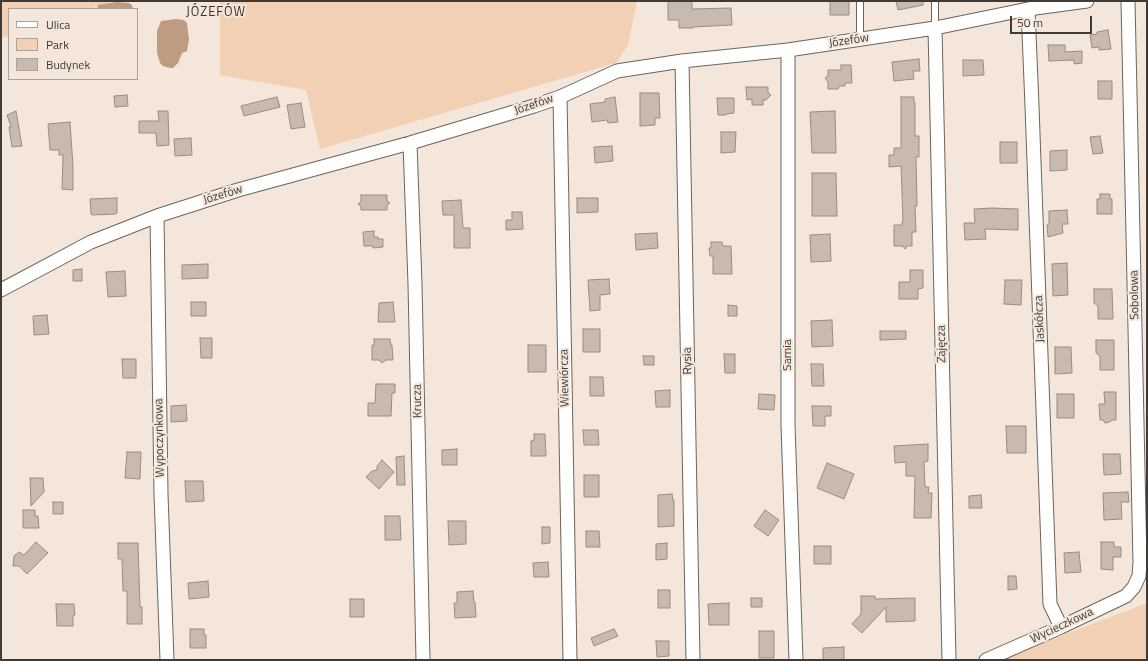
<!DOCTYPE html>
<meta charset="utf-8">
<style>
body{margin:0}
#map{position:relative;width:1148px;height:661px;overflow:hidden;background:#f4e6da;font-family:"Titillium Web",sans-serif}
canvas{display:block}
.frame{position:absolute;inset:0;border:2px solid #413b37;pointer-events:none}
.legend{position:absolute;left:8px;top:8px;width:130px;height:72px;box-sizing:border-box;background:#f4e6da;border:1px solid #aca299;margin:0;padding:5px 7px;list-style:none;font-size:12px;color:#413b37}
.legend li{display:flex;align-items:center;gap:8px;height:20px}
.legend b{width:20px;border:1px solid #aca299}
.scale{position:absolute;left:1010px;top:16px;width:82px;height:18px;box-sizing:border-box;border:2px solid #413b37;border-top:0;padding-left:5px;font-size:12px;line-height:14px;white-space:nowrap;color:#413b37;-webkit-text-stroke:3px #f4e6da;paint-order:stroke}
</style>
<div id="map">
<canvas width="1148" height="661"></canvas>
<div class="frame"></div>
<ul class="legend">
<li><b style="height:5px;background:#fff"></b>Ulica</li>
<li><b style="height:11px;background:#f2d0b4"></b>Park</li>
<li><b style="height:11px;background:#c8baaf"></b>Budynek</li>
</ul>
<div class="scale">50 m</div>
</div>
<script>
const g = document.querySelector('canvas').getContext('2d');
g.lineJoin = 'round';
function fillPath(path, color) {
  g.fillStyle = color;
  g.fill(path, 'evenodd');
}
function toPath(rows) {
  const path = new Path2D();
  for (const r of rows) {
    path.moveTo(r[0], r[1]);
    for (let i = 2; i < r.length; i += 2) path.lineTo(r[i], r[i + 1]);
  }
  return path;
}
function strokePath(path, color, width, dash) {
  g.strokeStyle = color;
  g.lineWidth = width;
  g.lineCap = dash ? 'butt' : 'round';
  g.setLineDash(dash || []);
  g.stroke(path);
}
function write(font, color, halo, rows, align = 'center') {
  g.font = font + ' "Titillium Web",sans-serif';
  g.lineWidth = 4;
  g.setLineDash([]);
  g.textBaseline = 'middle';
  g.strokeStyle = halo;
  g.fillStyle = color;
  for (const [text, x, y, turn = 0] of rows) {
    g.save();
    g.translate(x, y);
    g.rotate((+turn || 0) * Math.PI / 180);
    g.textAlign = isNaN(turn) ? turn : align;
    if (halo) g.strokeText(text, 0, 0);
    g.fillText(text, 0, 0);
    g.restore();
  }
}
const green = toPath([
 [1,1,114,1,90,9,9,9,9,36,1,38],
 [220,1,637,1,628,45,616,63,320,149,306,90,220,75],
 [1147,603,1147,660,998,660]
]);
const water = toPath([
 [116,2,129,3,132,5,133,9,97,9,98,5],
 [176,19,184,20,187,23,189,39,187,51,182,53,178,63,173,68,170,68,163,66,160,63,157,53,157,31,161,21]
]);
const building = toPath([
 [668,1,692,1,692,9,731,8,732,25,693,27,693,28,679,28,679,20,668,20,668,1],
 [830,1,849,1,849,15,830,15,830,1],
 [896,1,923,1,923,5,898,10,896,1],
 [1108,30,1111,49,1099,50,1099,47,1092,48,1090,35,1097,34,1097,32,1108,30],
 [1048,45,1065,45,1065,52,1082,51,1082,63,1074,64,1074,60,1049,61,1048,45],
 [919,59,920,71,913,71,914,79,894,81,892,62,919,59],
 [963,60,983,60,984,75,963,76,963,60],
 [841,65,851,65,852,83,845,83,845,86,839,86,838,89,828,89,828,82,825,78,828,76,828,70,841,70,841,65],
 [1098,81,1112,81,1112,99,1098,99,1098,81],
 [746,87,768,87,768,93,771,95,766,100,763,100,763,105,752,105,752,99,747,100,746,87],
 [640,93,659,93,660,118,655,118,655,125,640,126,640,93],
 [127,95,128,106,115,107,114,96,127,95],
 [277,97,280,107,244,116,241,106,277,97],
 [615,97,618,122,608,123,607,120,592,122,590,104,605,102,605,99,615,97],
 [901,97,914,97,914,103,915,103,915,136,919,136,919,157,916,157,917,206,915,206,916,232,912,232,912,246,907,246,905,249,903,246,894,246,894,225,902,225,902,222,903,221,901,166,889,167,889,155,894,155,894,148,901,148,901,97],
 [717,98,734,98,734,113,726,114,726,115,718,115,717,98],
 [301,103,305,127,291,129,287,105,301,103],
 [16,111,22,146,12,147,9,127,11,127,7,115,16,111],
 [158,111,168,111,169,145,157,146,156,133,139,133,139,121,159,121,158,111],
 [835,111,836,153,812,153,810,112,835,111],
 [70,122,73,166,73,190,62,189,63,155,59,155,59,150,50,150,48,124,70,122],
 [721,132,736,132,735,152,721,153,721,132],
 [1100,136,1103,153,1093,154,1090,137,1100,136],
 [191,138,192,155,175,156,174,139,191,138],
 [1000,142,1017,142,1017,163,1000,163,1000,142],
 [612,146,613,161,595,163,594,147,612,146],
 [1067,150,1067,170,1050,171,1050,151,1067,150],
 [812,173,836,173,837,216,812,216,812,173],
 [1100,194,1110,194,1110,199,1112,199,1112,214,1097,214,1097,199,1100,199,1100,194],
 [361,195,387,195,387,201,390,203,387,205,387,210,361,210,361,206,358,204,361,201,361,195],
 [117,198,117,213,116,213,116,214,92,215,92,214,91,214,90,199,117,198],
 [577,198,598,198,598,212,577,213,577,198],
 [461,200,463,228,470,228,470,248,454,248,454,215,443,215,442,201,461,200],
 [992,208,1018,209,1018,230,985,229,986,239,965,240,964,223,975,223,974,209,992,208],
 [1067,210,1068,224,1062,224,1063,233,1048,237,1047,225,1049,224,1049,211,1067,210],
 [512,212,522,212,523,229,506,230,506,220,512,220,512,212],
 [374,231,374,237,378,237,378,239,383,239,383,247,373,248,373,246,364,246,363,232,374,231],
 [657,233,658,248,636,250,635,234,657,233],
 [830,234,831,261,811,262,810,235,830,234],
 [711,242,722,242,723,246,731,246,732,274,713,274,713,256,710,256,709,248,711,248,711,242],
 [1067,263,1068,295,1053,296,1052,264,1067,263],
 [208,264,208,278,182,279,182,265,208,264],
 [82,269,82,281,73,281,73,270,82,269],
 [910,270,923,270,923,288,918,289,918,299,899,299,899,282,910,282,910,270],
 [125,271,126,296,108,297,106,272,125,271],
 [609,279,610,294,600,295,600,310,590,311,588,280,609,279],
 [1005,280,1022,280,1021,305,1004,304,1005,280],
 [1094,289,1112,289,1113,319,1098,319,1098,306,1094,303,1094,289],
 [191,302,206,302,206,316,191,316,191,302],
 [393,302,395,322,378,322,379,303,393,302],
 [728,305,737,306,737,316,728,316,728,305],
 [47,315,49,334,34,335,33,316,47,315],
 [832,320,833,346,812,347,811,321,832,320],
 [583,329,600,329,600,352,583,352,583,329],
 [880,331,906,331,906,339,880,340,880,331],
 [200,338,212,338,212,358,201,358,200,338],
 [374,339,390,339,391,345,392,345,393,360,386,360,382,363,379,360,372,360,372,345,374,345,374,339],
 [1096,340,1114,340,1114,370,1100,370,1100,356,1096,353,1096,340],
 [528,345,546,345,546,372,528,372,528,345],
 [1055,347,1071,347,1072,373,1055,374,1055,347],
 [724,354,735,354,735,373,725,373,724,354],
 [643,356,654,356,654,365,644,365,643,356],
 [122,359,136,359,136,378,123,378,122,359],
 [811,364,823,364,824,386,812,386,811,364],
 [590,377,603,377,604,396,590,396,590,377],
 [376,384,395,384,395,393,392,393,391,416,368,416,368,403,375,403,376,384],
 [670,390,670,407,656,407,655,391,670,390],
 [1104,392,1116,392,1116,420,1112,420,1110,422,1105,423,1103,420,1100,420,1099,404,1105,404,1104,392],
 [759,394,775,395,774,410,758,409,759,394],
 [1057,394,1074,394,1074,418,1057,418,1057,394],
 [186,405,187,421,171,422,171,406,186,405],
 [812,406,831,406,831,416,825,416,825,426,813,426,812,406],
 [1006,426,1026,426,1026,453,1007,453,1006,426],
 [583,430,598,430,599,445,584,445,583,430],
 [534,434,545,434,546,456,531,456,531,441,534,440,534,434],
 [928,444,928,461,924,462,925,487,929,487,928,493,932,493,931,518,914,518,915,476,906,476,906,462,895,463,894,446,928,444],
 [457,449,457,465,442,465,442,450,457,449],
 [127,452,141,452,140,479,125,478,127,452],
 [1103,454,1120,454,1121,474,1104,475,1103,454],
 [404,456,405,485,397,485,396,457,404,456],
 [382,460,394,472,379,489,366,477,372,471,377,470,377,466,382,460],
 [827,463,854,474,844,499,817,488,827,463],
 [584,475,599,475,599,497,584,497,584,475],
 [30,478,43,478,44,492,31,506,30,478],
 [185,481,203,481,204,501,186,502,185,481],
 [1128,492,1129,502,1121,502,1122,519,1104,520,1103,493,1128,492],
 [672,494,673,500,674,500,674,526,658,527,658,495,672,494],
 [981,495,982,508,969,508,969,496,981,495],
 [53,502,63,502,63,514,53,514,53,502],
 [23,510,35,510,35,516,38,516,39,528,23,528,23,510],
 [765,510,779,520,768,536,754,526,765,510],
 [385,516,400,516,401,540,385,540,385,516],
 [448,521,466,521,466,544,449,545,448,521],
 [542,527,550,527,550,543,542,544,542,527],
 [586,531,599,531,600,547,586,547,586,531],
 [36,542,48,553,27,574,19,566,13,566,14,556,19,552,24,555,36,542],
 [1101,542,1114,542,1114,547,1121,547,1121,557,1113,557,1113,570,1101,569,1101,542],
 [118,543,138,543,140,607,142,607,142,624,127,624,127,591,123,591,122,559,118,559,118,543],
 [667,543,667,559,656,560,656,544,667,543],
 [814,546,831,546,831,564,814,564,814,546],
 [1079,552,1081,572,1065,573,1064,553,1079,552],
 [548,562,549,577,534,577,533,563,548,562],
 [1008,576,1016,576,1017,589,1008,590,1008,576],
 [208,581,209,597,189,599,188,583,208,581],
 [658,590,670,590,670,608,658,608,658,590],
 [473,591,474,602,475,602,476,617,455,618,454,603,457,603,457,592,473,591],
 [861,596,875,596,875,599,915,598,915,621,886,622,886,607,862,633,852,624,861,614,861,596],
 [751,598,762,598,762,607,751,607,751,598],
 [350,599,364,599,364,617,350,617,350,599],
 [729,603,729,625,709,625,708,604,729,603],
 [56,604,74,604,75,615,73,615,73,626,57,626,56,604],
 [190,629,204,629,204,635,206,635,206,648,190,648,190,629],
 [614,629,618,636,594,646,591,638,614,629],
 [759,631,774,631,774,658,759,658,759,631],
 [656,641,669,641,669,656,657,657,656,641],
 [844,647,844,660,823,660,823,648,844,647]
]);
const lane = toPath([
 [860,1,860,39],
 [935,1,935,28]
]);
const street = toPath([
 [1028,9,1032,106,1050,604,1061,627],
 [935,28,949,660],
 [788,50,788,425,796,660],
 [682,61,693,660],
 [560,97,570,660],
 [410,143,415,284,423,660],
 [157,216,161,494,167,660],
 [1,290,91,242,157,216,238,190,410,143,534,106,560,97,617,71,682,61,788,50,935,28,1028,9,1087,1],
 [986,660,1061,627,1126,596,1134,587,1139,576,1140,563,1128,1]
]);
const streetNames = [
 ["Józefów",849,41,-9],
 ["Józefów",534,105,-19],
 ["Józefów",223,195,-17],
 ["Sobolowa",1135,295,-91],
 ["Jaskółcza",1040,319,-92],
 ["Zajęcza",942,344,-91],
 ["Sarnia",788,355,-90],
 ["Rysia",688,361,-91],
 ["Wiewiórcza",565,378,-91],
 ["Krucza",418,401,-91],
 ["Wypoczynkowa",160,438,-91],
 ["Wycieczkowa",1062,626,-25]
];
const neighbourhoodNames = [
 ["JÓZEFÓW",216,13]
];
fillPath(green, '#f2d0b4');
fillPath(water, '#bd9c80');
fillPath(building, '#c8baaf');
strokePath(building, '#998c81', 1);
strokePath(lane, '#6f6359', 8);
strokePath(street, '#6f6359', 15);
strokePath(lane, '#fff', 6);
strokePath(street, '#fff', 13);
write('12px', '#413b37', '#f4e6da', streetNames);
g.letterSpacing = '1px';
write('13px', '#3c3128', '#f4e6da', neighbourhoodNames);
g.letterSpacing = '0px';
</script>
